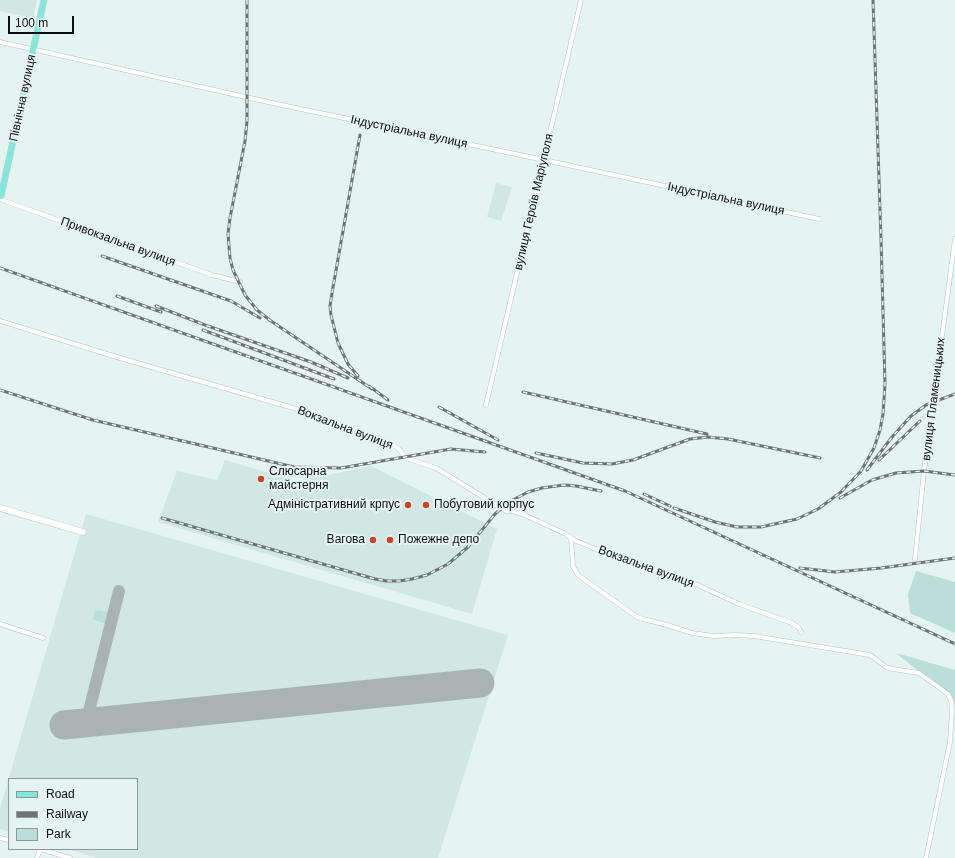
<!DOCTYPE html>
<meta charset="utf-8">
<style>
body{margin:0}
#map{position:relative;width:955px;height:858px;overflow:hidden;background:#e6f4f1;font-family:Helvetica,sans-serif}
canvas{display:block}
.legend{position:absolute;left:8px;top:778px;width:130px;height:72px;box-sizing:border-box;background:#e6f4f1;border:1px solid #8f9997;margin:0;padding:5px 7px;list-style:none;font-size:12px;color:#0c1110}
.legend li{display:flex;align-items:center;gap:8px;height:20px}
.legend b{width:20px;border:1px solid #8f9997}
.scale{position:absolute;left:8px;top:16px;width:66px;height:18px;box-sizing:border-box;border:2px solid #0c1110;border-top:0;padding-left:5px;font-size:12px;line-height:14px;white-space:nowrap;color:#0c1110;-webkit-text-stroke:3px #e6f4f1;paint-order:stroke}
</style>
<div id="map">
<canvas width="955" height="858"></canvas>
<ul class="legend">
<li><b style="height:5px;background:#82e8dc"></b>Road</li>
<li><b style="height:5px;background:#6c7573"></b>Railway</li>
<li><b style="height:11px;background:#b9dfd8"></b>Park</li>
</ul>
<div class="scale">100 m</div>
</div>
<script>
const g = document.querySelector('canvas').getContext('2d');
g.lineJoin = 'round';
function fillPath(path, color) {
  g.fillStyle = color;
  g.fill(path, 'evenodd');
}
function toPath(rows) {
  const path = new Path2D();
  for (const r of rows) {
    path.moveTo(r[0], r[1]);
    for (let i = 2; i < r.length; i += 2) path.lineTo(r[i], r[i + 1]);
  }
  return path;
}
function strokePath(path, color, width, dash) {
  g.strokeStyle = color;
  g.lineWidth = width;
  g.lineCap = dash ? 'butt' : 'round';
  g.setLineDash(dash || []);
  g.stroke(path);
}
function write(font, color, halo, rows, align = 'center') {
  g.font = font + ' Helvetica,sans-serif';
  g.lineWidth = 4;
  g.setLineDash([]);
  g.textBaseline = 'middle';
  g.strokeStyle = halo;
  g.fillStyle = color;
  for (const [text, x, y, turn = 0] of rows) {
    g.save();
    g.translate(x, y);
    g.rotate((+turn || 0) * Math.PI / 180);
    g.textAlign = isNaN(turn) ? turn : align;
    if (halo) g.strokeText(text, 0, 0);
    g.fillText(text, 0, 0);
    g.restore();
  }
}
const built = toPath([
 [0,0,37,0,33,18,0,11],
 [496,183,512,187,501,221,487,217],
 [225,460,296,481,371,466,497,529,472,614,158,522,177,471,217,480],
 [86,514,508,635,438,858,97,858,67,849,137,849,137,779,9,779,9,832,0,829,0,808]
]);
const green = toPath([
 [916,571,955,582,955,633,910,613,908,594],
 [99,610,110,613,108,622,105,623,100,622,93,619,95,611],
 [896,653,955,670,955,702,947,694]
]);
const taxiway = toPath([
 [86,723,119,591]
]);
const runway = toPath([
 [64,725,480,683]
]);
const street = toPath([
 [0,42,277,104,544,160,819,219],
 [1,196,2,200,212,275,240,282],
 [0,321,120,358,300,410,389,442,399,449,406,458,436,468,506,511,512,511,522,514,564,533,576,541,596,549,689,581,739,604,792,623,798,627,801,632],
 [486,405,581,0],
 [571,538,573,566,578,575,637,617,643,619,667,625,692,633,713,636,735,635,754,636,870,655,886,667,893,669,919,673,948,694,951,700,952,710,950,742,926,858],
 [915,559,924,471,955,239],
 [0,624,43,638],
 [0,838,9,840],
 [40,849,70,858],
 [37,858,40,849]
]);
const secondary = toPath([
 [0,508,83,532]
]);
const primary = toPath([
 [0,195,1,196,44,0]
]);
const rail = toPath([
 [247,0,247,121,245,141,230,218,228,234,230,258,233,270,245,295,257,310,271,321,372,389],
 [102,256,231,301,260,318],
 [0,268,625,491,955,644],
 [117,296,161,312],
 [156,306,205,325,311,362,348,378],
 [203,330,334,379],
 [358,376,348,364,338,343,331,315,330,306,332,293,360,135],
 [369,386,388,400],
 [0,390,93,420,294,467,341,468,451,449,485,452],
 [523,392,707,434],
 [439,407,498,440],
 [536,453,583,463,612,464,633,460,690,439,708,437,728,439,820,458],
 [879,460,920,421],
 [867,470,892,437,911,416,926,405,955,394],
 [644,494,670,506],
 [840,498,872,480,896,473,924,471,955,475],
 [674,508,715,522,737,527,761,527,797,519,818,509,841,492,861,471,874,448,880,430,883,414,885,384,881,239,873,0],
 [162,518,375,579,387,581,399,581,412,579,427,575,448,564,468,547,495,514,509,502,528,492,542,488,564,485,576,486,601,491],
 [800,568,835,572,881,568,955,558]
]);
const markers = [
 [261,479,4,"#ce4328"],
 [408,505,4,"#ce4328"],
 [426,505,4,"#ce4328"],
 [373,540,4,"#ce4328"],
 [390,540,4,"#ce4328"]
];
const streetNames = [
 ["Північна вулиця",23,98,-78],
 ["Індустріальна вулиця",409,132,12],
 ["Індустріальна вулиця",726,199,12],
 ["вулиця Героїв Маріуполя",534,202,-77],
 ["Привокзальна вулиця",118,242,20],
 ["вулиця Пламеницьких",934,399,-83],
 ["Вокзальна вулиця",345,428,21],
 ["Вокзальна вулиця",646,567,20]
];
const poiNames = [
 ["Слюсарна",269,472],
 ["майстерня",269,486],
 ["Адміністративний крпус",400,505,"right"],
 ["Побутовий корпус",434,505],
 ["Вагова",365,540,"right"],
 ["Пожежне депо",398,540]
];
fillPath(built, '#d0e7e3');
fillPath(green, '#b9dfd8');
strokePath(taxiway, '#a9b4b2', 12);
strokePath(runway, '#a9b4b2', 29);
strokePath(street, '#b7c4c2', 5);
strokePath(secondary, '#b7c4c2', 7);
strokePath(primary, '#cecfcf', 7);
strokePath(street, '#fff', 4);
strokePath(secondary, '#fff', 6);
strokePath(primary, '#82e8dc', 6);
strokePath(rail, '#6c7573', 3);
strokePath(rail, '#e6f4f1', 1.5, [4.5]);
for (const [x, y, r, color] of markers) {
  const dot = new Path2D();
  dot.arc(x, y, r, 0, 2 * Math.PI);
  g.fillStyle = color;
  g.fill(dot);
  strokePath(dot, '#e6f4f1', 1.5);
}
write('12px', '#0c1110', '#e6f4f1', streetNames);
write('12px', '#0c1110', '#e6f4f1', poiNames, 'left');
</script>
